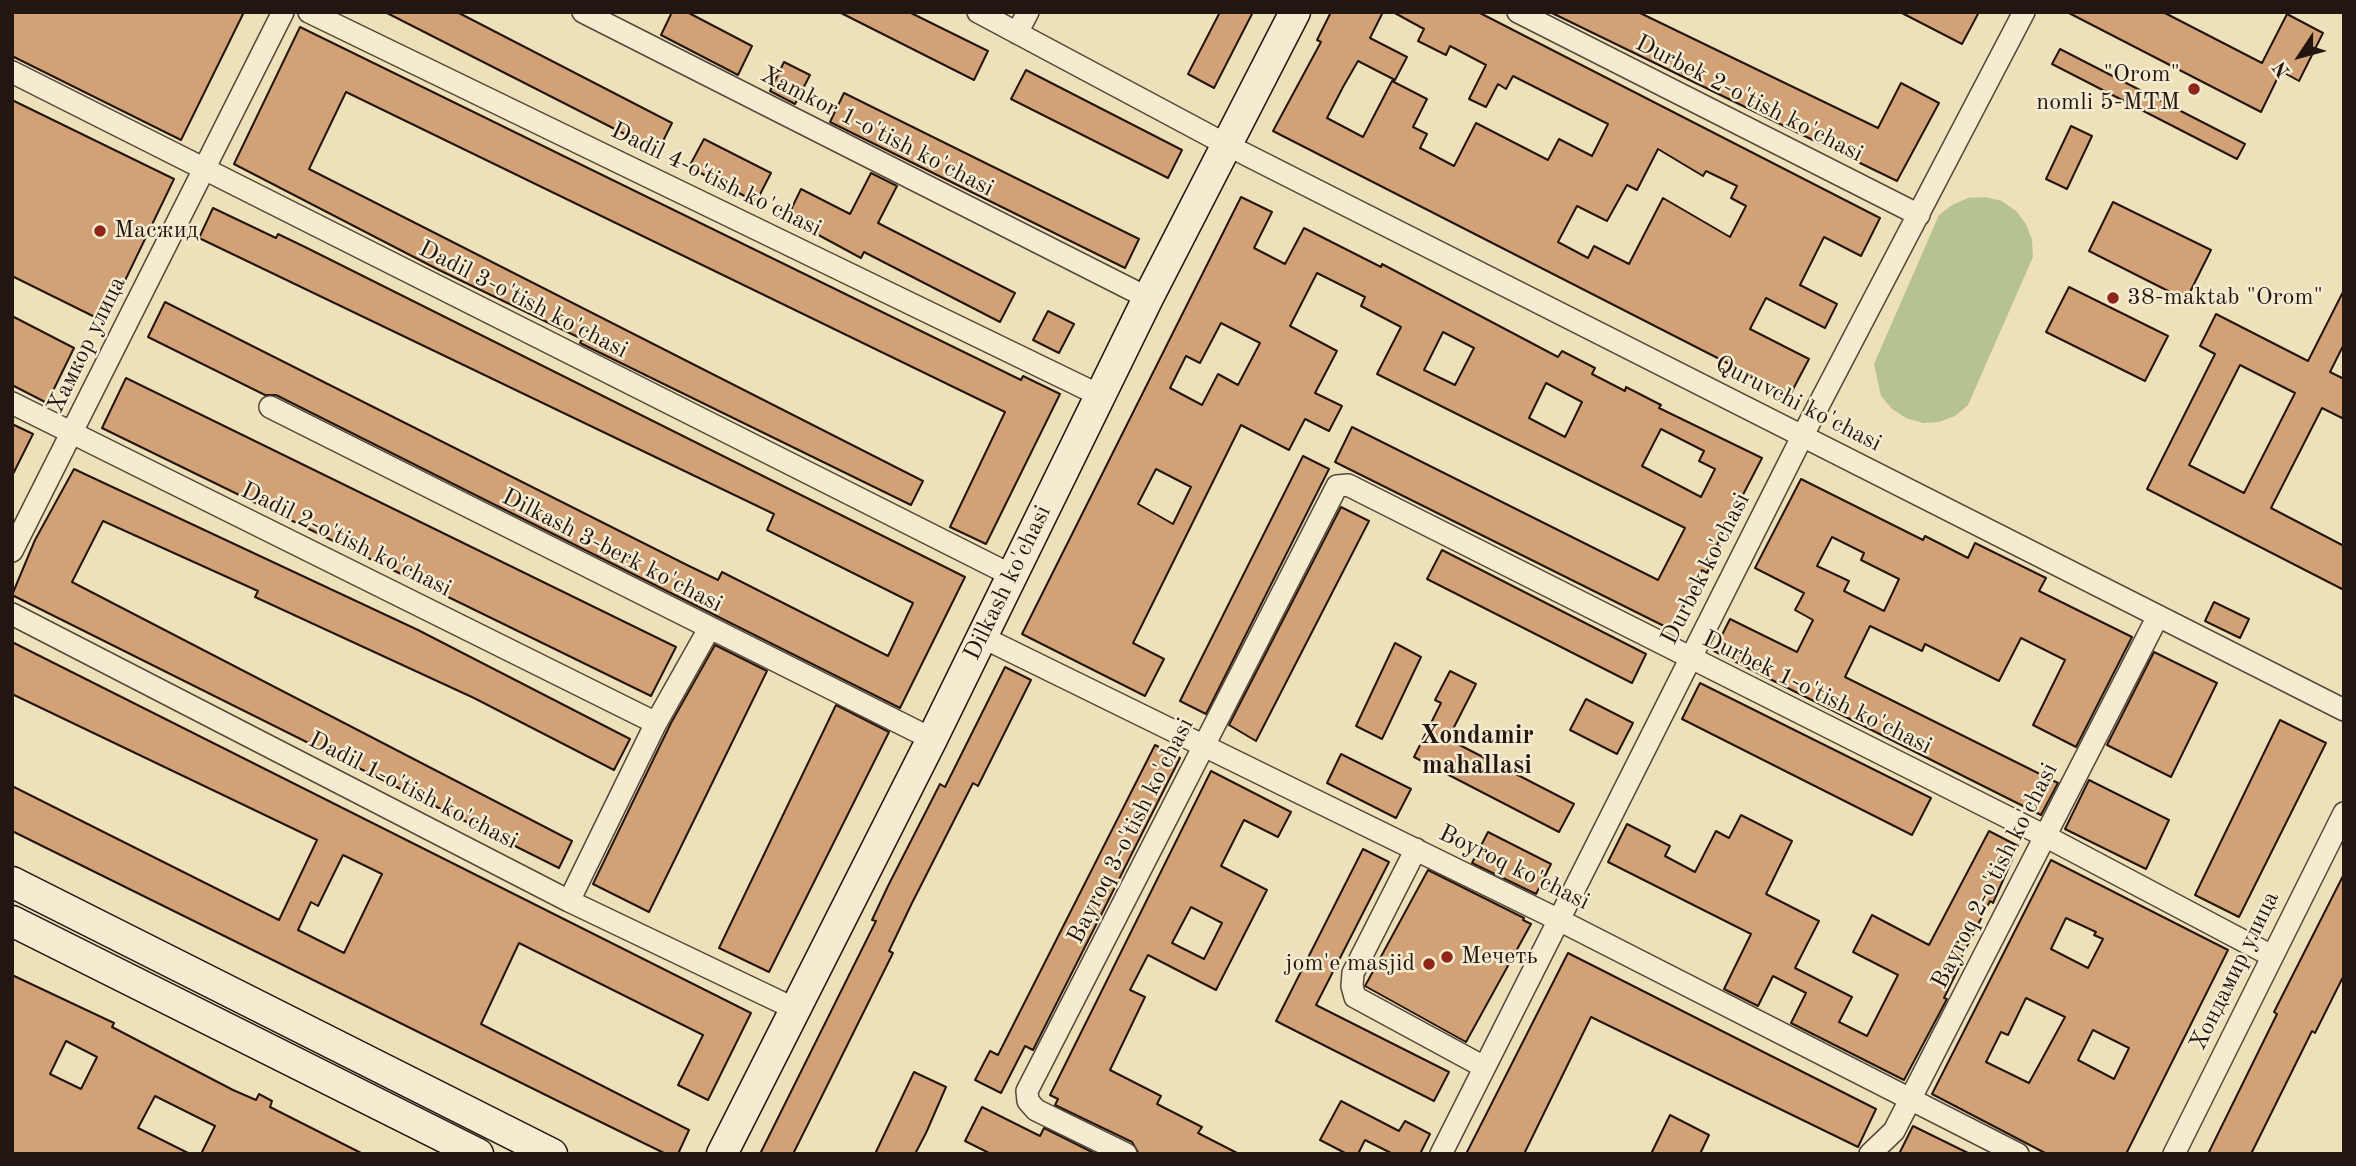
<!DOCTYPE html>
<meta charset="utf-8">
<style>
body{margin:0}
#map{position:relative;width:2356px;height:1166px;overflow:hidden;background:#eee0b8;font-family:"Old Standard TT",serif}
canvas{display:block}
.frame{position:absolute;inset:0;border:14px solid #23150f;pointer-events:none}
.north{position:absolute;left:2265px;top:21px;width:70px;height:70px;-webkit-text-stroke:5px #f4ebd1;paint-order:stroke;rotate:234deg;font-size:19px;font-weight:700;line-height:28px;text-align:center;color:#23150f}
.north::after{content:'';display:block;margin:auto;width:24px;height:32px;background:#23150f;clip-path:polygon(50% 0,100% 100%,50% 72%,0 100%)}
</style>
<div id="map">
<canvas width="2356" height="1166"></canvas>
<div class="frame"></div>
<div class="north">N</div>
</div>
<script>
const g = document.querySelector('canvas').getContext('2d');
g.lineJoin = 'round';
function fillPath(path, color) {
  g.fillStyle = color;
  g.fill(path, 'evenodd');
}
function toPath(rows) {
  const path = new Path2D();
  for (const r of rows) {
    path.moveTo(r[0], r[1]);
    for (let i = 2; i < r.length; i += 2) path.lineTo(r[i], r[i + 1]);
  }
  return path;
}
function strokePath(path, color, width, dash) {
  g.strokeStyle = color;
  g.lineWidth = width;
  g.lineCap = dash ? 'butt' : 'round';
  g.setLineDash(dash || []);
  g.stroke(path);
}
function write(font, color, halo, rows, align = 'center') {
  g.font = font + ' "Old Standard TT",serif';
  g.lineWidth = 5;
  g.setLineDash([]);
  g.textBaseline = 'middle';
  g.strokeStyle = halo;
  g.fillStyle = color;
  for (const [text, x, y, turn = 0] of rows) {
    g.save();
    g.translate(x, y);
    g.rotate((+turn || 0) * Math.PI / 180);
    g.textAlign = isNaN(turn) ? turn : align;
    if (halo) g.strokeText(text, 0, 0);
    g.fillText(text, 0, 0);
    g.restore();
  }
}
const green = toPath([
 [1985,197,2002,201,2016,211,2026,224,2032,240,2033,257,1968,405,1955,416,1939,422,1923,423,1906,418,1892,409,1881,396,1874,364,1939,215,1952,205,1968,198]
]);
const building = toPath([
 [12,12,244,12,181,140,12,56,12,12],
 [385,12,457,12,672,123,658,151,385,12],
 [672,12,687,12,752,46,738,75,661,35,672,12],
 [839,12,909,12,988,51,974,80,839,12],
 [1220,12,1253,12,1214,88,1188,74,1220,12],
 [1331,12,1383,12,1370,38,1407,57,1395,80,1358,61,1343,87,1327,118,1363,137,1392,81,1427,99,1413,127,1427,134,1420,148,1454,166,1476,123,1548,160,1559,139,1592,156,1608,124,1513,76,1506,89,1498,84,1486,107,1469,99,1486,65,1450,46,1446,55,1418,41,1424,29,1393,12,1478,12,1880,218,1861,256,1824,237,1800,285,1837,304,1825,328,1766,298,1750,329,1809,359,1790,395,1273,131,1321,42,1317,40,1331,12],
 [1658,149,1703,176,1706,171,1737,186,1731,198,1746,206,1730,237,1663,198,1629,264,1594,246,1588,258,1558,242,1577,206,1607,221,1627,185,1637,190,1658,149],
 [1550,12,1638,12,1878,128,1901,83,1939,103,1897,181,1550,12],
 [1900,12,1979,12,1962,44,1900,12],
 [2067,12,2163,12,2262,63,2287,14,2323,33,2299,81,2281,71,2261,112,2067,12],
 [300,27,1021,380,1023,376,1060,394,986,544,950,527,1005,412,346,92,309,169,923,481,911,505,580,343,582,339,437,269,234,164,300,27],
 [2060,49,2245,144,2237,159,2052,64,2060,49],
 [784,62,810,75,795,104,770,91,784,62],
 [1026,70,1182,150,1168,178,1011,99,1026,70],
 [844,93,1139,239,1125,268,830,122,844,93],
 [12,100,174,179,105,322,12,276,12,100],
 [2071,126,2092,136,2067,189,2046,179,2071,126],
 [704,139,771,173,756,202,689,167,704,139],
 [871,173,897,186,878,223,1015,293,1000,322,864,252,861,258,787,218,801,189,850,214,871,173],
 [1241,197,1272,212,1254,248,1285,264,1304,228,1381,267,1382,264,1558,357,1562,351,1595,368,1592,374,1625,391,1626,387,1661,405,1659,408,1762,458,1717,545,1720,547,1707,573,1702,570,1672,630,1335,462,1352,427,1658,580,1685,528,1377,374,1401,327,1361,306,1365,297,1317,273,1290,326,1337,351,1315,393,1342,406,1329,431,1305,419,1289,450,1241,425,1133,643,1164,659,1145,696,1022,634,1241,197],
 [1221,323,1260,343,1238,385,1218,374,1202,405,1170,388,1186,356,1200,363,1221,323],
 [1443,332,1474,348,1455,385,1424,370,1443,332],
 [1546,383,1582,402,1565,437,1529,418,1546,383],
 [1661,429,1704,451,1699,461,1715,469,1701,497,1642,466,1661,429],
 [1156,469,1191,487,1173,524,1138,504,1156,469],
 [2113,202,2211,250,2186,300,2089,251,2113,202],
 [213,208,276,238,278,234,305,247,965,577,900,708,276,395,265,395,148,337,165,302,687,565,718,580,722,572,888,656,913,603,767,530,774,514,199,238,213,208],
 [2069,287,2168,336,2145,381,2046,332,2069,287],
 [2344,290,2344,344,2330,372,2344,379,2344,419,2322,408,2271,508,2344,546,2344,590,2147,489,2215,354,2200,346,2216,314,2308,361,2344,290],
 [2240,365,2295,393,2244,493,2189,465,2240,365],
 [1048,311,1074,324,1059,353,1033,340,1048,311],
 [12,316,74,348,47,403,12,385,12,316],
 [126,378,676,647,651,696,102,428,126,378],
 [12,424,33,434,12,476,12,424],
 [1303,456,1329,469,1206,714,1180,701,1303,456],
 [74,469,418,630,630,739,614,770,474,698,255,597,258,591,103,521,72,582,572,841,559,868,12,595,35,540,74,469],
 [1801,479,1923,540,1925,536,1968,558,1975,543,2046,578,2039,591,2132,637,2076,747,2033,725,2065,660,2021,638,1999,681,1925,644,1922,651,1870,626,1845,677,2058,783,2041,815,1714,651,1730,619,1797,652,1813,620,1795,610,1804,593,1755,568,1801,479],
 [1832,537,1864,553,1861,560,1899,579,1884,611,1844,591,1849,581,1817,566,1832,537],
 [1341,507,1369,521,1256,741,1229,725,1341,507],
 [1442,550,1646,654,1632,683,1427,579,1442,550],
 [2214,602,2249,619,2240,638,2205,621,2214,602],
 [12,642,751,1013,708,1100,678,1085,703,1035,519,943,481,1024,689,1130,678,1154,666,1154,568,1106,12,831,12,786,279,920,317,840,12,694,12,642],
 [343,855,382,874,344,953,298,930,311,902,318,906,343,855],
 [1395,643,1421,657,1382,739,1356,726,1395,643],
 [715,645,767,671,649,912,593,884,671,723,715,645],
 [2154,652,2217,683,2171,777,2107,745,2154,652],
 [1005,667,1031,680,978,786,973,783,912,903,889,951,893,953,816,1108,793,1154,760,1154,876,921,872,920,888,886,940,784,945,787,1005,667],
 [1450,671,1476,684,1448,739,1574,804,1559,832,1414,757,1441,703,1435,700,1450,671],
 [1700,683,1931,798,1912,835,1682,719,1700,683],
 [1586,699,1633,723,1617,754,1570,730,1586,699],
 [836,705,889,732,769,972,719,948,836,705],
 [2280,720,2326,743,2239,917,2195,895,2280,720],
 [1155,745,1180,758,1033,1050,1025,1046,1001,1093,975,1080,990,1051,998,1055,1155,745],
 [1341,754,1411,789,1396,818,1327,783,1341,754],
 [1211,771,1291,812,1278,837,1244,820,1221,866,1267,890,1216,990,1148,955,1130,990,1145,997,1110,1070,1161,1096,1157,1104,1202,1127,1198,1133,1239,1154,1139,1154,1132,1142,1055,1105,1058,1099,1050,1095,1211,771],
 [1191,907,1222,923,1204,959,1172,943,1191,907],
 [2089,780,2169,820,2146,869,2065,829,2089,780],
 [1741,815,1792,841,1766,894,1819,921,1795,968,1852,997,1839,1022,1867,1036,1898,975,1853,952,1872,915,1929,945,1989,831,2018,846,1993,903,1990,901,1960,960,1962,961,1944,998,1947,999,1904,1080,1791,1023,1806,993,1773,976,1758,1006,1724,989,1751,934,1608,862,1627,824,1670,846,1665,856,1695,872,1716,831,1729,838,1741,815],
 [1488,832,1551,864,1536,894,1472,863,1488,832],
 [1363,849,1389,862,1316,1005,1449,1072,1434,1101,1276,1021,1363,849],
 [2051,860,2228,950,2126,1154,2047,1154,1932,1094,2051,860],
 [2066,918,2096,932,2094,935,2103,939,2088,968,2051,949,2066,918],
 [2026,998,2065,1017,2029,1083,1986,1062,2001,1032,2008,1035,2026,998],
 [2093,1030,2129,1048,2114,1079,2078,1060,2093,1030],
 [1428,870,1524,918,1523,920,1531,924,1466,1042,1365,986,1428,870],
 [2344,874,2344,975,2315,1033,2312,1031,2251,1154,2208,1154,2277,1014,2274,1012,2344,874],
 [1568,953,1876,1109,1858,1147,1591,1017,1524,1154,1466,1154,1568,953],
 [12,975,114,1023,112,1027,233,1090,256,1100,259,1094,272,1101,270,1107,363,1154,201,1154,215,1126,155,1096,138,1128,190,1154,12,1154,12,975],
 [66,1041,97,1057,81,1089,50,1074,66,1041],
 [914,1072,946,1087,926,1133,915,1154,875,1154,914,1072],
 [1341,1101,1399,1131,1405,1121,1430,1134,1420,1154,1393,1154,1365,1140,1358,1154,1347,1154,1320,1140,1341,1101],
 [982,1107,1040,1136,1044,1128,1096,1154,991,1154,965,1141,982,1107],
 [1670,1115,1709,1135,1700,1154,1651,1154,1670,1115],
 [1913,1126,1970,1154,1899,1154,1913,1126]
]);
const street = toPath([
 [309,12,1101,396],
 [583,12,1148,298],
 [978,12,1229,146,2344,710],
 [1518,12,1919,215],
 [1017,33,1028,12],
 [12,72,1011,575],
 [12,403,656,723],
 [270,407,932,739],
 [12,551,283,12],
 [12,614,569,901,793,1008],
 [982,637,1557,919,2018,1154],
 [1416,849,1353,973,1352,986,1355,997,1484,1067],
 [569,901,656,723,709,629],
 [1126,1154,1036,1110,1028,1101,1027,1091,1337,486,1348,485,2045,836,2270,955],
 [1441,1154,1803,435,2024,12],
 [1870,1154,1894,1131,2158,616],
 [2174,1154,2344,813]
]);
const secondary = toPath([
 [12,882,552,1154],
 [12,921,478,1154],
 [722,1154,932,739,1148,298,1295,12]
]);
const markers = [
 [2194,89,7,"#8f2418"],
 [100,231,7,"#8f2418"],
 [2113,298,7,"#8f2418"],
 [1447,957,7,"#8f2418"],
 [1429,964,7,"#8f2418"]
];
const poiNames = [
 ["\"Orom\"",2180,75,"right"],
 ["nomli 5-MTM",2180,103,"right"],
 ["Масжид",114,231],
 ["38-maktab \"Orom\"",2127,298],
 ["Мечеть",1461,957],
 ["jom'e masjid",1415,964,"right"]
];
const streetNames = [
 ["Durbek 2-o'tish ko'chasi",1749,99,27],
 ["Xamkor 1-o'tish ko'chasi",877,132,27],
 ["Dadil 4-o'tish ko'chasi",716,180,26],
 ["Dadil 3-o'tish ko'chasi",523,300,27],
 ["Хамкор улица",87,345,-64],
 ["Quruvchi ko'chasi",1798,404,27],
 ["Dadil 2-o'tish ko'chasi",346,540,26],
 ["Dilkash 3-berk ko'chasi",612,551,27],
 ["Durbek ko'chasi",1706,569,-63],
 ["Dilkash ko'chasi",1008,583,-64],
 ["Durbek 1-o'tish ko'chasi",1817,693,26],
 ["Dadil 1-o'tish ko'chasi",413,791,27],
 ["Bayroq 3-o'tish ko'chasi",1131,831,-63],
 ["Boyroq ko'chasi",1514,868,26],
 ["Bayroq 2-o'tish ko'chasi",1995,876,-63],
 ["Хондамир улица",2235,971,-64]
];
const neighbourhoodNames = [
 ["Xondamir",1477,736],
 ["mahallasi",1477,766]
];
fillPath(green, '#b6c390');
fillPath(building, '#d3a176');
strokePath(building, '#23150f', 2);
strokePath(street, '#564839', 24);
strokePath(secondary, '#23150f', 33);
strokePath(street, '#f4ebd1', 21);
strokePath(secondary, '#f4ebd1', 30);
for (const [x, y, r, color] of markers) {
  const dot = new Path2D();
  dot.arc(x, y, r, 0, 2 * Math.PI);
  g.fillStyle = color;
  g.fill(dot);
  strokePath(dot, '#f4ebd1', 2.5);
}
write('24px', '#23150f', '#f4ebd1', poiNames, 'left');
write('24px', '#23150f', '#f4ebd1', streetNames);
write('bold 26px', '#23150f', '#f4ebd1', neighbourhoodNames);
</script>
